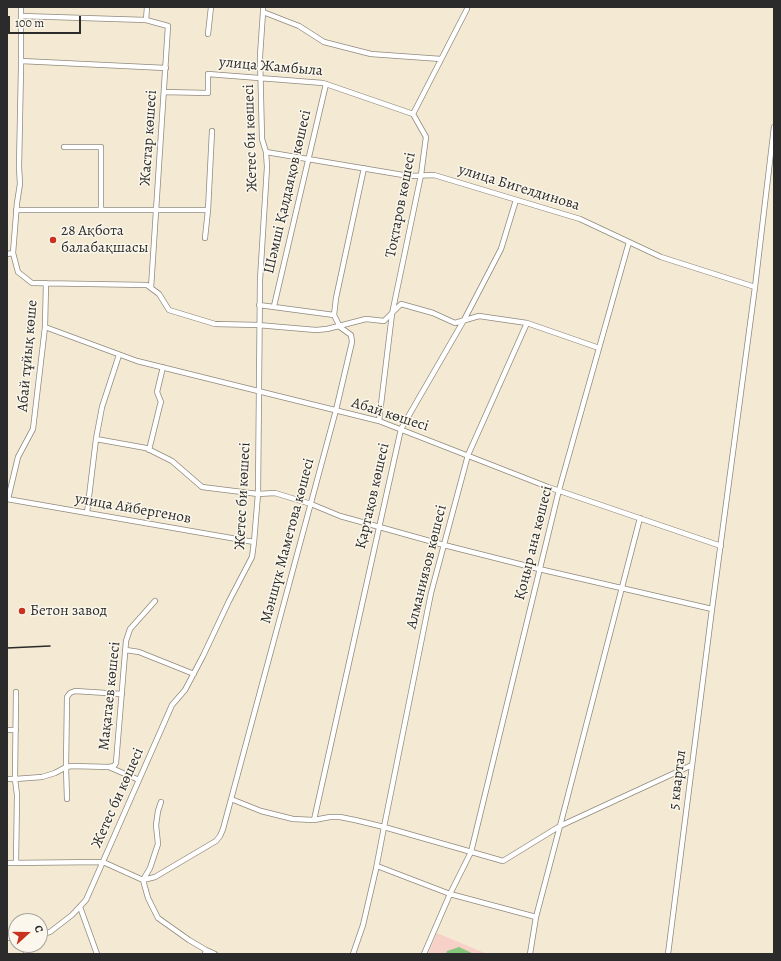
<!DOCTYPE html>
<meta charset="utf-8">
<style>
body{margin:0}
#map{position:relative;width:781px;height:961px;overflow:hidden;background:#f4e9d2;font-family:Alegreya,serif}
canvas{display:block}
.frame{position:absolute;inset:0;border:8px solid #2b2b2b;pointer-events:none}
.north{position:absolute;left:8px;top:913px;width:40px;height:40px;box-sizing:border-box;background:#fbf7ec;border:1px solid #a8a59f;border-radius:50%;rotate:69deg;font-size:11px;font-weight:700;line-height:16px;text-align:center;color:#2b2b2b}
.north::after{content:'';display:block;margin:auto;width:14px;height:18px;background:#c8321e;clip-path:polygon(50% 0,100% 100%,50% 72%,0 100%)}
.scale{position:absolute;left:8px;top:16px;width:73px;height:18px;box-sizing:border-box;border:2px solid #2b2b2b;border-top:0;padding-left:5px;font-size:12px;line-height:14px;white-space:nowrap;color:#2b2b2b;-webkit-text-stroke:3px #fbf7ec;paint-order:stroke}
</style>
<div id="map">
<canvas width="781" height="961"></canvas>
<div class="frame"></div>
<div class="north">С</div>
<div class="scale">100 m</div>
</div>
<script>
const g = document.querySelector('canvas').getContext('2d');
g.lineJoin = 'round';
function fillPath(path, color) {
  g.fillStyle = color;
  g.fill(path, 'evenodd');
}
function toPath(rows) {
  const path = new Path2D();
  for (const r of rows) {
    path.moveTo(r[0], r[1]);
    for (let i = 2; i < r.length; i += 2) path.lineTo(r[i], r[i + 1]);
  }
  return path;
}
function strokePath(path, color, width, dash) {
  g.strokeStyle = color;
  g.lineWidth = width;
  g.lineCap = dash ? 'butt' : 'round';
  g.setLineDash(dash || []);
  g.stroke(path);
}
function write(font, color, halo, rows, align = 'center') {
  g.font = font + ' Alegreya,serif';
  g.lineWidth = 3;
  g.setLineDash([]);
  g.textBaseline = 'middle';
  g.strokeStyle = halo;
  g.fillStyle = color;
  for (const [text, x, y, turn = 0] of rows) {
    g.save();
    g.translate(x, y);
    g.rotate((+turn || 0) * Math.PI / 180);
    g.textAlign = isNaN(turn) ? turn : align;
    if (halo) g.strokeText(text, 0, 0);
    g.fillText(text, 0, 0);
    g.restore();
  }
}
const built = toPath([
 [437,933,487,954,428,954]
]);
const green = toPath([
 [459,947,474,954,446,954,447,951]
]);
const street = toPath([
 [147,7,146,20,168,26,151,288],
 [263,12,299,26,324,42,371,54,441,59],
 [21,16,146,20],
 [208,34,211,7],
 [21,61,166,68],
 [164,92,208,93,208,74,323,83,413,114],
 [64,147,101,147,101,210],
 [266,152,409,176,434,175,580,219,661,257,755,287],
 [16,210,208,210],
 [205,238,208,210,212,131],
 [13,253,18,272,32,283,147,285,159,294,169,310,215,324,259,325,269,326,316,330,327,329,366,319,384,321,401,304,433,313,455,323,479,316,527,323,599,348],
 [7,254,13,253,17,203,20,184,19,167,21,68,21,7],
 [259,305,334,315],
 [274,306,326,84],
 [45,327,137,361,379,421,548,487,721,546],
 [379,421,392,314,421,175,426,137,413,114,467,9],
 [96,439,146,448,172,461,202,487,258,494,275,493,311,504,340,516,444,545,539,569,712,609],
 [149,450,160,405,161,402,157,392,163,367],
 [7,499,254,542],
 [8,499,18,457,33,429,45,327,46,283],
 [87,513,96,439,102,407,119,355],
 [640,518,560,826,692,765],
 [126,650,139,652,194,674],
 [7,730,16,730],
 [109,767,139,780],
 [7,779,15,779,42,777,55,773,66,767,72,766,109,767,114,766,116,763,126,641,130,629,155,601],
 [67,799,66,767,67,697,70,693,75,691,122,694],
 [231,799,261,811,293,819,314,820,330,817,340,817,355,820,384,827,503,861,560,826],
 [314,820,401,429,464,320,501,249,516,200],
 [7,863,103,862,143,880],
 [16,863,17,795,15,779,16,692],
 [377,866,450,894,536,917],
 [143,880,155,877,216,841,220,836,223,829,336,410,352,342,351,335,340,327,334,315,336,298,364,168],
 [143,880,148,898,158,918,189,940,206,950,205,954],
 [143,880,150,868,158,844,156,825,158,811,161,802],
 [80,907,97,954],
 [40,934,50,932,72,915,86,900,172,705,185,690,203,656,229,601,252,557,254,542,258,494,260,280,267,167,266,152,262,139,260,56,263,12,263,7],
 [7,938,16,937],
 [26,945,26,954],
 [206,950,215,954],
 [353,954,363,925,376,869,384,827,431,593,468,455,527,323],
 [424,954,450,894,471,852,559,490,629,242],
 [530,954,536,917,560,826],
 [668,954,712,609,755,287,774,127]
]);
const rail = toPath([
 [7,648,50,646]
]);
const markers = [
 [53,240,4,"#c8321e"],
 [22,611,4,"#c8321e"]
];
const streetNames = [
 ["улица Жамбыла",271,67,5],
 ["Жастар көшесі",149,138,-86],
 ["Жетес би көшесі",251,138,-92],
 ["улица Бигелдинова",519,188,17],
 ["Шәмші Қалдаяқов көшесі",288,192,-77],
 ["Тоқтаров көшесі",401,205,-79],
 ["Абай тұйық көше",28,356,-85],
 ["Абай көшесі",390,415,18],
 ["Жетес би көшесі",243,496,-87],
 ["Қартақов көшесі",373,496,-77],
 ["улица Айбергенов",133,509,10],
 ["Мәншүк Маметова көшесі",288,541,-75],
 ["Қоңыр ана көшесі",534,543,-76],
 ["Алманиязов көшесі",427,567,-76],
 ["Мақатаев көшесі",110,696,-84],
 ["5 квартал",678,780,-83],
 ["Жетес би көшесі",118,798,-66]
];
const poiNames = [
 ["28 Ақбота",61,231],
 ["балабақшасы",61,248],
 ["Бетон завод",30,611]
];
fillPath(built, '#f7d1c8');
fillPath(green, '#88c77e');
strokePath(street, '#908a7e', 6);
strokePath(street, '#fff', 4.5);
strokePath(rail, '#2b2b2b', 1.5);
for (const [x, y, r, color] of markers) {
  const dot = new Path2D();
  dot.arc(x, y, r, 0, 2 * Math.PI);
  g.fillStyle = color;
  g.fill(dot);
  strokePath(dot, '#fbf7ec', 1.5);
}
write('15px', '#2b2b2b', '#fbf7ec', streetNames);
write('15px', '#2b2b2b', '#fbf7ec', poiNames, 'left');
</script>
